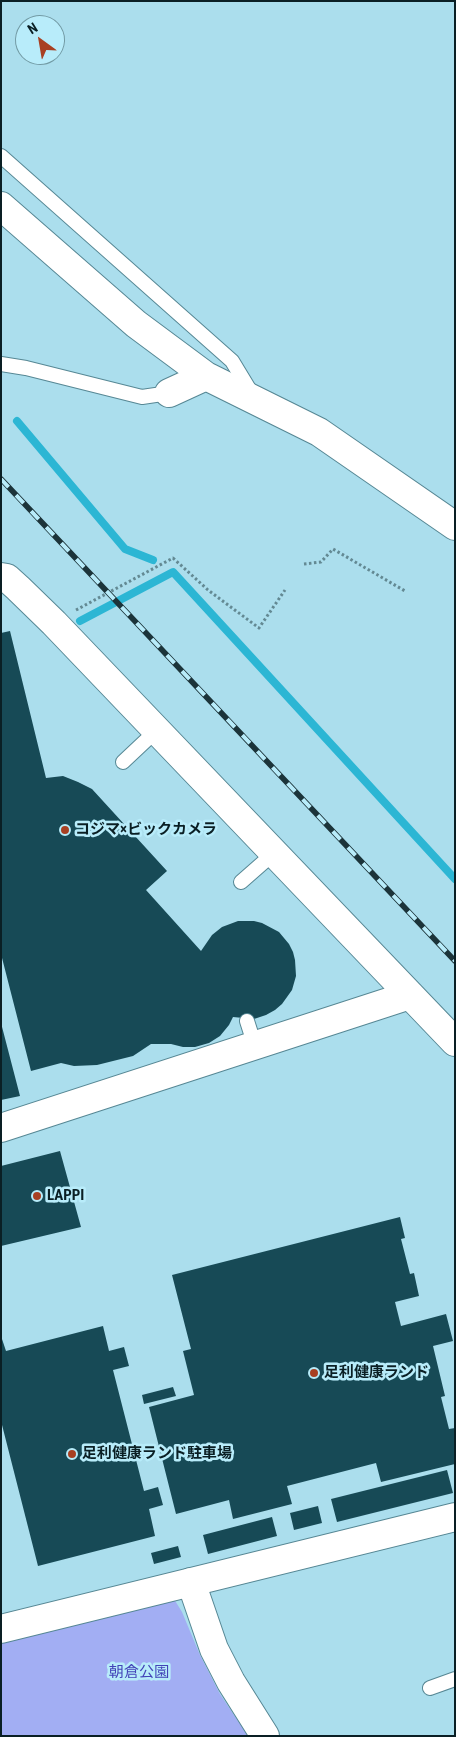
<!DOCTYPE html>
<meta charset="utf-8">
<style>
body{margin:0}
#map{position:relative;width:456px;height:1737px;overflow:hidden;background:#abdeed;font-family:"Roboto Condensed",sans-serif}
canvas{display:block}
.frame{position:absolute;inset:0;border:2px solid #0a1f24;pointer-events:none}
.north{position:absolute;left:15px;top:15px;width:50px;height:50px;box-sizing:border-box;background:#b8ecfa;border:1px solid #729aa4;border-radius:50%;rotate:328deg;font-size:14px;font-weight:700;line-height:20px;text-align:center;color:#0a1f24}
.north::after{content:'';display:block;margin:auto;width:18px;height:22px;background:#a84022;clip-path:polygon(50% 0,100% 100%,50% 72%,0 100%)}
</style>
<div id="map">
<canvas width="456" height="1737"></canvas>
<div class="frame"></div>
<div class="north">N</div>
</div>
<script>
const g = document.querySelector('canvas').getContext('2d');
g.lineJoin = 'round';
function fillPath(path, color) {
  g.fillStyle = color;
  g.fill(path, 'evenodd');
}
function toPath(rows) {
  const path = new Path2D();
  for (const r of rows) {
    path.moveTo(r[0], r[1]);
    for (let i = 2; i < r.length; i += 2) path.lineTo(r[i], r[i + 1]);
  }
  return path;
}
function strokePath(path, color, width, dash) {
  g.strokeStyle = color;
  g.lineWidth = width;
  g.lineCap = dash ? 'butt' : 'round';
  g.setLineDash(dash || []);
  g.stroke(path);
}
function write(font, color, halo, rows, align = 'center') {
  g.font = font + ' "Roboto Condensed","Noto Sans JP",sans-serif';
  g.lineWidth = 5;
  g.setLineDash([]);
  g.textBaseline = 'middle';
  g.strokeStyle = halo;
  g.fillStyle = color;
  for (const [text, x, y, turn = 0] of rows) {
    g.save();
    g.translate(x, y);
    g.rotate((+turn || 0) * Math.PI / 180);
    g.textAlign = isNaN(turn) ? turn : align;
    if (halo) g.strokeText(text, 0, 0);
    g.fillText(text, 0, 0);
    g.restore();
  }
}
const green = toPath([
 [174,1599,182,1612,200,1655,220,1694,248,1736,1,1736,1,1642]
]);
const stream = toPath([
 [17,421,125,549,153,560],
 [80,621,173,572,455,879]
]);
const building = toPath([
 [10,631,46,778,63,776,78,782,92,789,167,871,146,890,201,951,212,935,222,927,238,921,254,921,262,923,279,932,289,944,293,952,295,960,296,976,292,990,282,1004,275,1010,266,1015,254,1019,233,1017,229,1025,220,1036,209,1043,195,1047,183,1047,171,1044,151,1044,133,1056,97,1065,74,1066,61,1063,31,1071,1,954,1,633],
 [1,1023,20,1096,1,1100],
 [60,1151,81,1227,1,1246,1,1166],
 [400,1217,405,1238,401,1239,410,1274,414,1273,419,1296,395,1302,401,1326,446,1314,453,1341,433,1346,445,1396,441,1397,449,1429,455,1428,455,1464,381,1482,376,1463,287,1486,292,1504,233,1519,229,1500,176,1514,149,1407,194,1395,183,1351,191,1349,172,1275],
 [103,1326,109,1351,124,1347,129,1366,113,1370,144,1491,158,1487,163,1505,149,1509,155,1536,38,1566,1,1421,1,1336,6,1351],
 [173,1387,176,1396,144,1404,142,1395],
 [447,1470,453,1493,337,1522,331,1499],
 [318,1506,322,1523,294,1530,290,1513],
 [272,1517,277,1536,208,1554,203,1535],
 [178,1546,181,1557,154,1564,151,1553]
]);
const path = toPath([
 [304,564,321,562,333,549,405,591],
 [76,610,173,558,208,590,259,628,285,590]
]);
const service = toPath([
 [1,156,232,361,252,394],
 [1,364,26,368,142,397,169,393],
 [123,762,157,730],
 [241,882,274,853],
 [247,1021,255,1046],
 [430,1688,455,1679]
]);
const minor = toPath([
 [1,206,136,324,206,376,319,432,455,526],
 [169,393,206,376],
 [191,1582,214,1649,231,1682,265,1736]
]);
const tertiary = toPath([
 [1,577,7,578,18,588,54,623,455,1042],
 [1,1128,410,995],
 [1,1629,455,1517]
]);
const rail = toPath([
 [1,479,455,961]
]);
const markers = [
 [65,830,5,"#a84022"],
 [37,1196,5,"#a84022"],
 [314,1373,5,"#a84022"],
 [72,1454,5,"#a84022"]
];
const poiNames = [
 ["コジマ×ビックカメラ",75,830],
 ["LAPPI",47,1196],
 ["足利健康ランド",324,1373],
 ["足利健康ランド駐車場",82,1454]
];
const parkNames = [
 ["朝倉公園",139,1673]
];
fillPath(green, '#a2aef3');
strokePath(stream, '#2cb6d4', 8);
fillPath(building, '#174a56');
strokePath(service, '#568794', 16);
strokePath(minor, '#568794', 30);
strokePath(tertiary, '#568794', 30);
strokePath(path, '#638993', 3, [2.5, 2.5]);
strokePath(service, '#fff', 14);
strokePath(minor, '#fff', 28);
strokePath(tertiary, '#fff', 28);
strokePath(rail, '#1c343a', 5.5);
strokePath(rail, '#b8ecfa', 4, [11]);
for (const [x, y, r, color] of markers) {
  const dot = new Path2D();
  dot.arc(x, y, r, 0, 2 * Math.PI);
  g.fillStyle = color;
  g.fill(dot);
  strokePath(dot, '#b8ecfa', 2);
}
write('bold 15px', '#0a1f24', '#b8ecfa', poiNames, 'left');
write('15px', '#4344b8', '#b8ecfa', parkNames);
</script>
